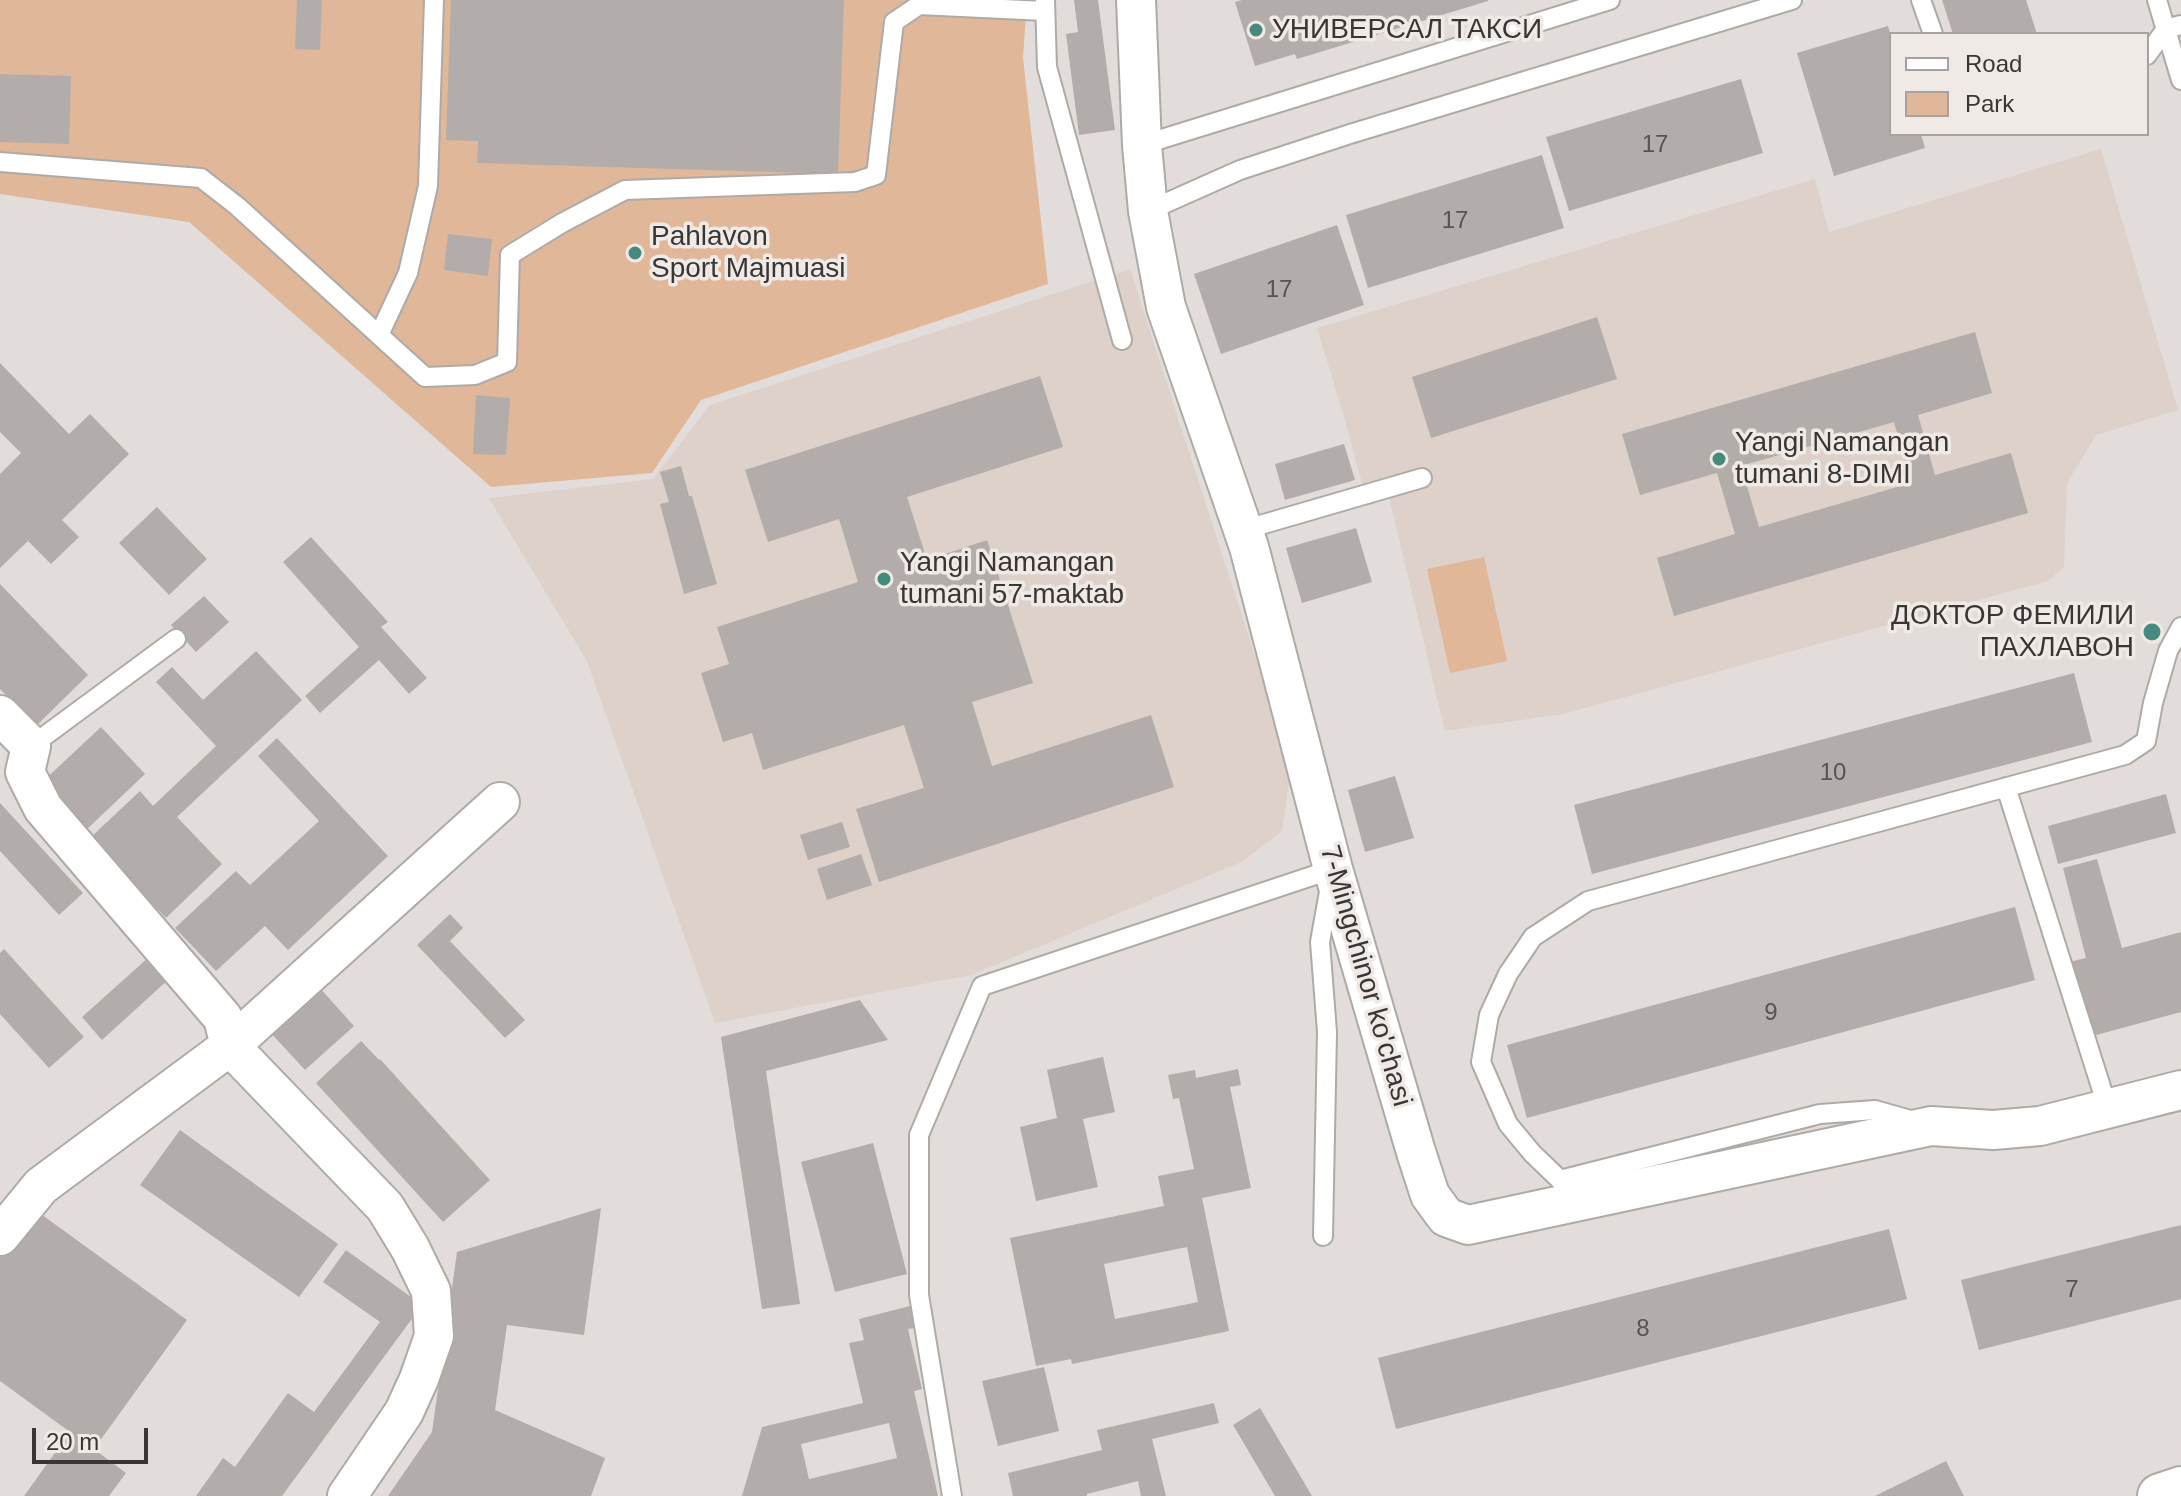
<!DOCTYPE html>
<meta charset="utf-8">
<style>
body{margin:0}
#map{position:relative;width:2181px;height:1496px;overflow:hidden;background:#e2ddda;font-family:Helvetica,sans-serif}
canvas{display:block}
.legend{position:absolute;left:1889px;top:32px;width:260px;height:104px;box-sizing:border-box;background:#f0eae7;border:2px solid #a7a2a0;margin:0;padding:10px 14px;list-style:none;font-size:24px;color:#393736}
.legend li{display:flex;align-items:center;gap:16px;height:40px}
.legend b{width:40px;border:2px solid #a7a2a0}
.scale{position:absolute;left:32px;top:1428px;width:116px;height:36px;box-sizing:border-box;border:4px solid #393736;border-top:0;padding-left:10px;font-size:24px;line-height:28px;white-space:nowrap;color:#393736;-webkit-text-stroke:6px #f0eae7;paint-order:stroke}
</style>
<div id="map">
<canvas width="2181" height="1496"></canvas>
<ul class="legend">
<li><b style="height:10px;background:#fff"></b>Road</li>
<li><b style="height:22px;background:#e1b799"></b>Park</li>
</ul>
<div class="scale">20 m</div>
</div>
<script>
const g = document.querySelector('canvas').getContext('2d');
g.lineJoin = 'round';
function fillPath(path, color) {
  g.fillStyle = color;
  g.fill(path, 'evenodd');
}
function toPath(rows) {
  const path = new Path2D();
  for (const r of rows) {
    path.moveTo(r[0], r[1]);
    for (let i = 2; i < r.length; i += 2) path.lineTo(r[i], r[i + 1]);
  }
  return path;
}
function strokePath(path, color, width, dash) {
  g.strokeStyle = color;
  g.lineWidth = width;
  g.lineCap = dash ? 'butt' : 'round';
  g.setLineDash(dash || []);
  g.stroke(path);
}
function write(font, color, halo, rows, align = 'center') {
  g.font = font + ' Helvetica,sans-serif';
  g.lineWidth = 7;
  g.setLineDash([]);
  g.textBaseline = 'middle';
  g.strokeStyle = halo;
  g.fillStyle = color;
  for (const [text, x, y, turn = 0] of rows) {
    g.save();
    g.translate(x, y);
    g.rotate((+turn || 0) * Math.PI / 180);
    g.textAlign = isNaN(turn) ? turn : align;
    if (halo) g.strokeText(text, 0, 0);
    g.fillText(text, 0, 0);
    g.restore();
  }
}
const built = toPath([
 [2101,149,2178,410,2096,435,2067,483,2064,567,2048,581,1563,714,1445,731,1389,497,1367,502,1345,420,1317,328,1815,179,1829,232],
 [1130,269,1291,768,1282,831,1241,862,971,975,715,1023,587,661,489,498,653,479,710,405]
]);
const green = toPath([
 [0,0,1027,0,1023,58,1048,284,701,400,652,473,491,487,189,222,0,194],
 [1484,557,1507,661,1450,673,1427,569]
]);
const building = toPath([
 [297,0,322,0,320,50,295,49],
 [451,0,844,0,838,174,477,163,478,141,446,140],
 [1074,0,1098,0,1115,130,1079,135,1066,34,1078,32],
 [1242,0,1488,0,1488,1,1297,59,1295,54,1255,66,1235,2],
 [1942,0,2026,0,2037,34,1953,34],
 [1888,26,1891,36,1891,134,1921,134,1925,148,1834,176,1797,53],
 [0,74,71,76,69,144,0,142],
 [1741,79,1763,153,1569,211,1546,137],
 [1542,155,1564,228,1368,288,1346,215],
 [1337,225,1364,305,1221,354,1194,274],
 [448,234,492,239,488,276,444,270],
 [1597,317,1617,379,1431,438,1412,377],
 [1975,332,1992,393,1918,415,1935,475,2011,453,2028,513,1674,616,1657,558,1735,534,1717,473,1640,495,1622,434],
 [1894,422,1911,483,1759,527,1741,466],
 [0,363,69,434,90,414,129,454,62,520,79,537,51,564,28,541,0,568,0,474,21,453,0,432],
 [1040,376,1063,447,907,497,927,560,987,540,1033,683,972,702,992,766,1151,715,1174,787,879,882,856,809,924,788,904,725,763,770,752,733,723,742,701,673,729,664,717,627,858,582,839,519,768,542,745,470],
 [476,395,510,398,506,455,473,454],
 [1344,444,1355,480,1285,500,1275,464],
 [681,466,689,496,692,496,717,584,684,594,660,504,669,502,660,472],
 [157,507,207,559,169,595,119,543],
 [1356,528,1372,582,1302,603,1286,548],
 [311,537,388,622,381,627,427,678,409,694,379,660,320,713,305,696,359,647,283,562],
 [0,584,88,675,36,726,0,689],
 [204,596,229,622,196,652,171,625],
 [256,651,302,700,177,817,222,864,166,918,90,838,140,791,153,806,216,746,156,682,172,667,203,700],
 [2074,673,2092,742,1592,874,1574,805],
 [101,727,145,774,84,832,39,785],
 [277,738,388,856,288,950,265,926,216,971,175,928,236,871,250,885,319,821,258,756],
 [1395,776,1414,838,1365,852,1348,790],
 [2166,794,2176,833,2058,864,2048,826],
 [0,803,83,893,59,915,0,851],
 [842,822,850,847,808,860,800,835],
 [861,854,872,885,827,900,817,869],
 [2097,859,2122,948,2181,932,2181,1012,2089,1037,2069,962,2086,958,2063,868],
 [2015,907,2035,980,1527,1118,1507,1045],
 [450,914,463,928,450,941,525,1020,505,1038,417,945],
 [4,949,84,1037,49,1068,0,1014,0,953],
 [149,957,169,979,102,1040,82,1017],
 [318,986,354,1026,305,1070,269,1031],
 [860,1000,888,1040,766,1071,800,1304,762,1309,721,1037],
 [361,1041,379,1060,380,1059,490,1180,443,1222,316,1083],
 [1103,1057,1115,1112,1083,1119,1098,1187,1036,1201,1020,1127,1057,1118,1047,1070],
 [1238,1069,1241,1085,1230,1087,1251,1188,1202,1198,1229,1331,1072,1364,1071,1359,1036,1366,1010,1238,1164,1206,1158,1176,1194,1169,1179,1098,1173,1099,1168,1075,1195,1070,1196,1078],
 [1187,1247,1198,1302,1115,1319,1104,1264],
 [180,1130,338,1244,299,1297,140,1185],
 [873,1143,907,1274,835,1292,801,1162],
 [601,1208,584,1335,507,1325,495,1410,605,1458,591,1496,388,1496,432,1432,457,1252],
 [34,1209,187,1320,94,1449,126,1473,109,1496,24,1496,70,1432,0,1381,0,1255],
 [2181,1225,2181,1299,1979,1350,1961,1280],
 [1889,1229,1907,1299,1396,1429,1378,1358],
 [346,1250,422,1305,282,1496,196,1496,223,1458,235,1467,288,1393,314,1412,380,1322,323,1282],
 [910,1306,915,1328,908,1329,922,1389,914,1391,938,1496,742,1496,762,1427,863,1403,849,1343,864,1340,859,1319],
 [889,1423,897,1458,809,1479,801,1444],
 [1044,1367,1059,1431,998,1446,982,1381],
 [1214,1403,1219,1423,1152,1439,1166,1496,1141,1496,1138,1481,1087,1494,1087,1496,1013,1496,1008,1473,1102,1450,1097,1430],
 [1260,1408,1312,1496,1275,1496,1233,1425],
 [1946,1461,1964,1496,1875,1496]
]);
const service = toPath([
 [919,0,919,5,1045,11],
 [1045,0,1047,67,1122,340],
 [1921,0,1933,34],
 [2157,0,2181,80],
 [2147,55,2166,29,2181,25],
 [1142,145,1610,0],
 [0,162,201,178,237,206,425,377,475,375,507,362,510,255,562,223,625,190,855,182,876,175,894,22,919,5],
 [1148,211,1240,170,1350,134,1792,0],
 [379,335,408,273,428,186,434,0],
 [1243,530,1422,478],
 [31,746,176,639],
 [2006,787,2108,1109],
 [1914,1121,1875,1110,1820,1114,1560,1180,1532,1153,1508,1124,1481,1062,1489,1015,1508,974,1533,937,1588,901,2125,755,2146,741,2153,703,2168,651,2181,627],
 [952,1496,919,1295,919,1135,982,986,1333,869,1320,942,1327,1032,1323,1236]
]);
const minor = toPath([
 [1136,0,1142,145,1148,211,1166,307,1249,547,1333,869,1416,1152,1430,1195,1446,1217,1468,1225,1931,1126,1993,1130,2040,1126,2181,1090],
 [0,715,31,746,25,772,43,808,223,1018,230,1046,385,1207,410,1248,431,1291,434,1336,419,1379,404,1412,347,1496],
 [0,1236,41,1186,230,1046,500,802]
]);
const tertiary = toPath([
 [2160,1496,2181,1489]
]);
const markers = [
 [1256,30,8,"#468a7d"],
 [635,253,8,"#468a7d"],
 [1719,459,8,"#468a7d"],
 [884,579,8,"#468a7d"],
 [2152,632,10,"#468a7d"]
];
const numberNames = [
 ["17",1655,145],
 ["17",1455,221],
 ["17",1279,290],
 ["10",1833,773],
 ["9",1771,1013],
 ["7",2072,1290],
 ["8",1643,1329]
];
const poiNames = [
 ["УНИВЕРСАЛ ТАКСИ",1272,30],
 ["Pahlavon",651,237],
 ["Sport Majmuasi",651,269],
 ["Yangi Namangan",1735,443],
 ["tumani 8-DIMI",1735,475],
 ["Yangi Namangan",900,563],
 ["tumani 57-maktab",900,595],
 ["ДОКТОР ФЕМИЛИ",2134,616,"right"],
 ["ПАХЛАВОН",2134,648,"right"]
];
const streetNames = [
 ["7-Mingchinor ko'chasi",1365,976,74]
];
fillPath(built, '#ddd1c9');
fillPath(green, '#e1b799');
fillPath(building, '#b2adaa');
strokePath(service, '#aeaaa6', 22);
strokePath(minor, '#aeaaa6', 42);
strokePath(tertiary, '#aeaaa6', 48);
strokePath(service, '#fff', 18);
strokePath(minor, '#fff', 38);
strokePath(tertiary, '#fff', 44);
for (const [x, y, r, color] of markers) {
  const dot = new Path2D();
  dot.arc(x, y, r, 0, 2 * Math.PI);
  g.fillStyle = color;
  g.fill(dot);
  strokePath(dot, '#f0eae7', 3);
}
write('24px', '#575453', null, numberNames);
write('28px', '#393736', '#f0eae7', poiNames, 'left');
write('28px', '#393736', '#f0eae7', streetNames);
</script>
